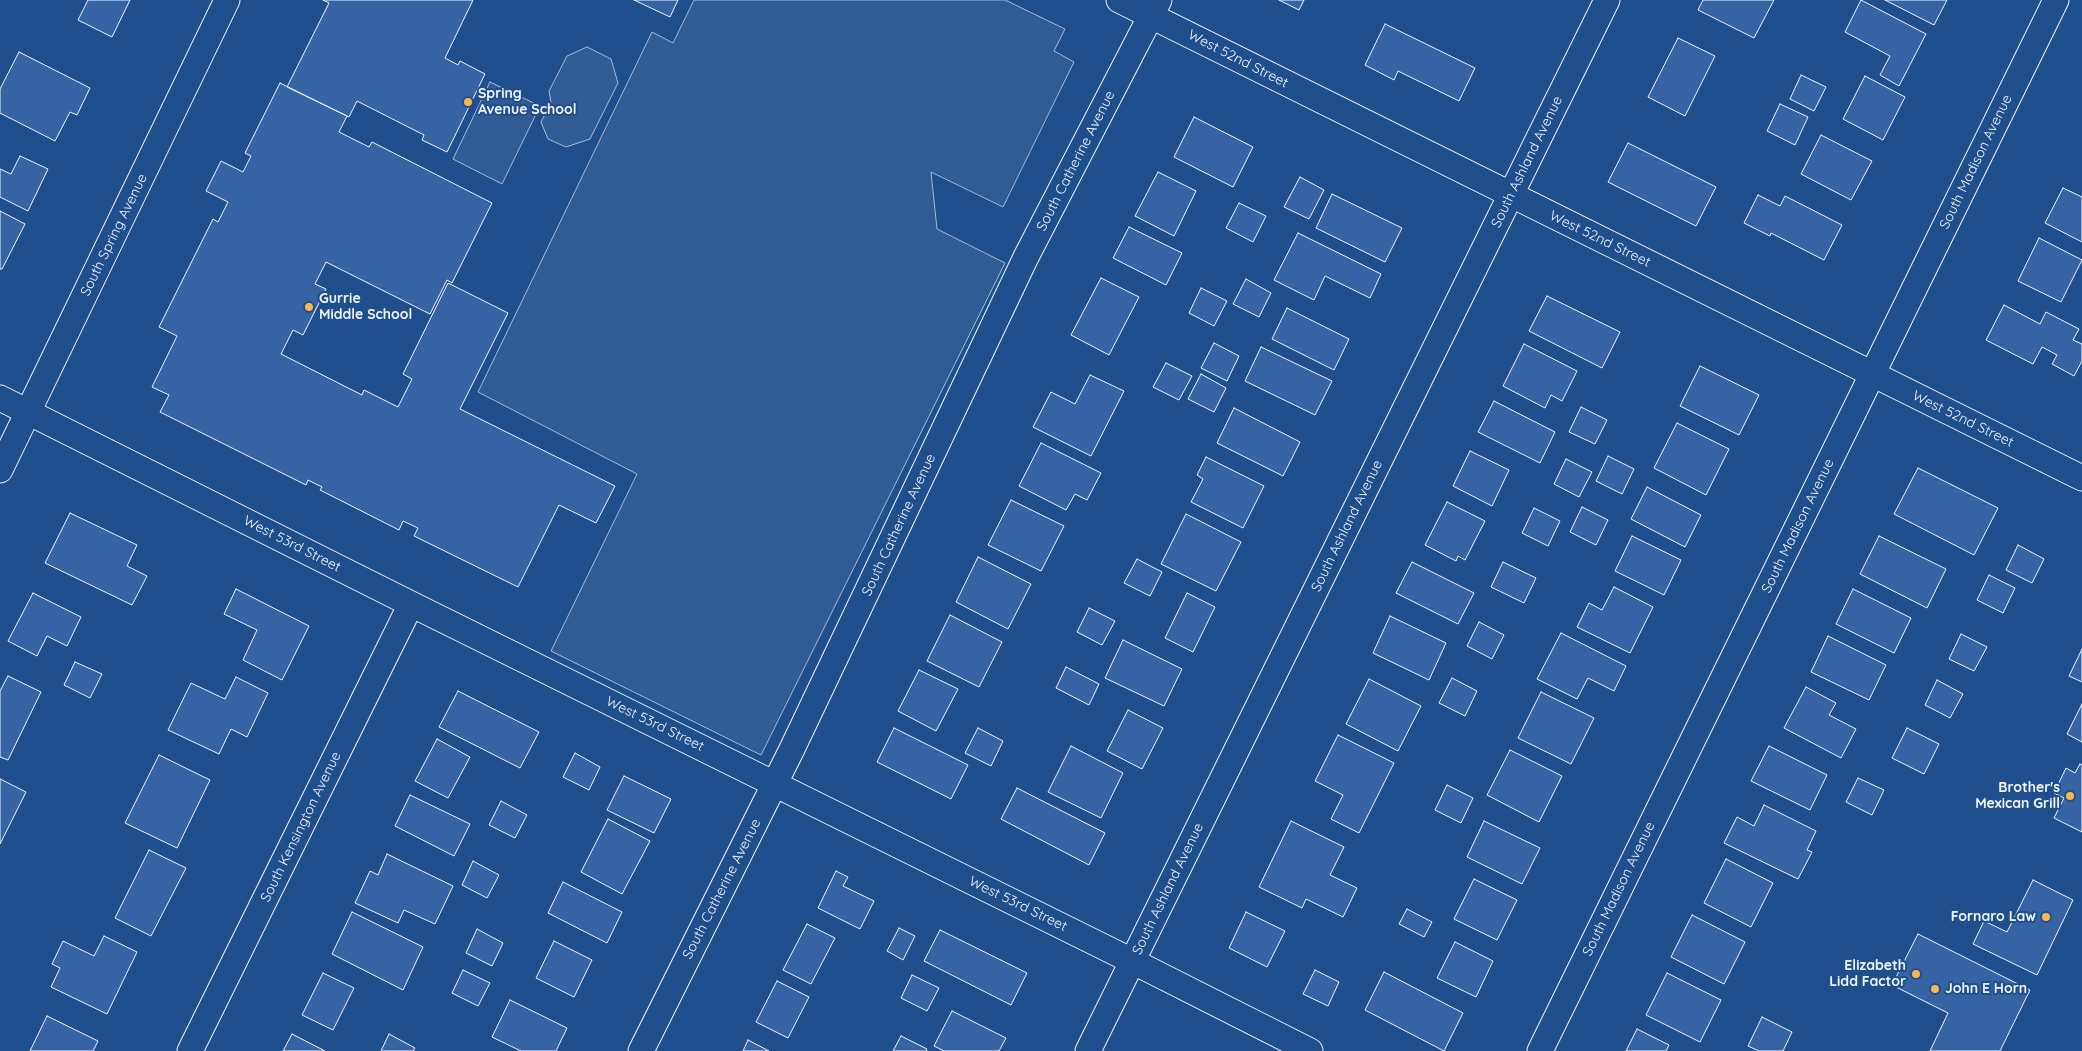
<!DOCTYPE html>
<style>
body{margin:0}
canvas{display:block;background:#1f4e8c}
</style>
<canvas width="2082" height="1051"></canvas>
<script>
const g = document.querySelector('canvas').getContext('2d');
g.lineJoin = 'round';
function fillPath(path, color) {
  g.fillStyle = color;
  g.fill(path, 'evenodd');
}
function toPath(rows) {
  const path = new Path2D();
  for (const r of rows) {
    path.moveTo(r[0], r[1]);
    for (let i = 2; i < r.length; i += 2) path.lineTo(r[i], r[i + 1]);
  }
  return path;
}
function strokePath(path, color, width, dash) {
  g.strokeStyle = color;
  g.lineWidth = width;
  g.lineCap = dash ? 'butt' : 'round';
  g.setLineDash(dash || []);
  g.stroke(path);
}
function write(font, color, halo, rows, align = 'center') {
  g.font = font + ' Quicksand,sans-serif';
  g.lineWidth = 4;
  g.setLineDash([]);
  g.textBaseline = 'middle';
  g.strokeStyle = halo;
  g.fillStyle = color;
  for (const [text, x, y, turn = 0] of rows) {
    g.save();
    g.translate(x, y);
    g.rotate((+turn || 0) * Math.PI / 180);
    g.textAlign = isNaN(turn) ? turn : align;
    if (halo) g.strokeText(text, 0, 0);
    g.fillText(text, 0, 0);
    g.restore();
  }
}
const built = toPath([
 [694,0,1005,0,1065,29,1054,51,1074,62,1003,207,931,172,937,229,1005,263,761,755,551,651,637,474,478,392,652,32,673,43,694,0],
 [587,47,611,59,618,83,590,139,566,147,548,139,541,122,551,102,549,91,567,56,587,47],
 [490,82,540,106,502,184,453,159,490,82]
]);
const building = toPath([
 [88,0,130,0,112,37,78,20,88,0],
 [323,0,473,0,445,58,458,65,460,61,485,74,447,152,422,140,424,135,357,101,349,117,287,87,329,3,323,0],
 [634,0,678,0,670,17,634,0],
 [1279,0,1304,0,1299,10,1279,0],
 [1703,0,1774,0,1754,38,1698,10,1703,0],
 [1861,0,1926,34,1899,86,1880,75,1890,56,1845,32,1861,0],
 [1885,0,1947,0,1934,25,1885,0],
 [1385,24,1475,68,1459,101,1398,71,1394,80,1365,65,1385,24],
 [1678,38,1715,56,1685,116,1648,97,1678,38],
 [19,52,90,88,77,115,70,112,55,141,0,113,0,89,19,52],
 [1801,75,1826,87,1814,111,1790,99,1801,75],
 [1865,76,1905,97,1883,140,1843,119,1865,76],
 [280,83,347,116,339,132,369,147,372,142,492,203,452,283,447,280,430,314,326,262,315,284,326,289,303,335,293,330,281,354,362,395,364,390,398,407,412,379,403,374,448,283,508,313,460,409,615,486,596,523,559,505,518,587,414,536,418,528,403,521,399,530,320,490,322,487,308,480,306,485,160,412,169,395,152,387,177,336,159,327,213,219,218,222,228,202,206,191,221,161,243,172,251,156,245,153,280,83],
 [1780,104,1808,117,1795,145,1767,131,1780,104],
 [1194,117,1253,147,1233,187,1174,157,1194,117],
 [1821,135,1872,161,1851,200,1801,174,1821,135],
 [1628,143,1716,187,1696,226,1608,182,1628,143],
 [20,156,48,169,28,211,0,197,0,169,11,174,20,156],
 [1158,172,1196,191,1174,236,1135,216,1158,172],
 [1300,177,1324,190,1309,219,1284,207,1300,177],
 [2063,188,2082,197,2082,242,2045,223,2063,188],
 [1332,194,1402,228,1385,262,1316,228,1332,194],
 [1758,195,1780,206,1785,196,1842,225,1824,260,1771,233,1770,236,1744,223,1758,195],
 [1239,203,1266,216,1253,242,1226,228,1239,203],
 [0,211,25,224,2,269,0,269,0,211],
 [1129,227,1182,253,1166,285,1113,258,1129,227],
 [1298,233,1381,274,1370,298,1325,276,1314,300,1274,280,1298,233],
 [2039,238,2082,260,2061,302,2018,281,2039,238],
 [1101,278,1139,297,1109,355,1071,335,1101,278],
 [1246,279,1271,293,1259,317,1233,304,1246,279],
 [1201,288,1227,301,1214,326,1189,313,1201,288],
 [1547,296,1620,332,1602,368,1529,331,1547,296],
 [2004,305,2040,324,2046,312,2079,329,2073,340,2082,344,2082,361,2074,376,2052,364,2057,355,2042,347,2033,364,1986,340,2004,305],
 [1287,308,1349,339,1334,370,1272,339,1287,308],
 [1214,343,1239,356,1227,381,1201,368,1214,343],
 [1524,344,1577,371,1562,401,1551,395,1545,408,1503,386,1524,344],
 [1261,347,1332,381,1315,415,1245,381,1261,347],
 [1166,363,1192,376,1179,400,1153,387,1166,363],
 [1700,366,1759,395,1739,435,1680,406,1700,366],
 [1201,374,1226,388,1214,412,1188,399,1201,374],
 [1090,375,1124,391,1091,456,1033,427,1051,392,1075,404,1090,375],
 [1494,401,1555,432,1540,463,1478,432,1494,401],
 [1581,407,1607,420,1595,444,1569,432,1581,407],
 [1234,408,1300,442,1283,476,1217,443,1234,408],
 [1677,423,1729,449,1706,495,1654,468,1677,423],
 [1041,443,1101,473,1087,500,1075,494,1066,510,1019,486,1041,443],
 [1470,451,1509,470,1492,506,1453,486,1470,451],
 [1608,456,1634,469,1622,494,1596,481,1608,456],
 [1206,457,1264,486,1243,528,1191,502,1203,479,1197,475,1206,457],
 [1566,459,1592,472,1579,497,1554,484,1566,459],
 [1918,468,1998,508,1974,555,1894,514,1918,468],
 [1647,487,1701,515,1685,547,1631,519,1647,487],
 [1011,500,1064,526,1041,571,988,545,1011,500],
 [1447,502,1485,521,1465,560,1458,556,1456,561,1425,545,1447,502],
 [1582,507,1608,520,1596,545,1570,532,1582,507],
 [1534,508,1560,521,1548,546,1522,533,1534,508],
 [70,513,137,545,127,566,147,576,132,605,45,563,70,513],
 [1186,514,1241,542,1216,591,1161,564,1186,514],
 [1632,536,1681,560,1664,595,1615,571,1632,536],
 [1879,536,1946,569,1927,608,1860,574,1879,536],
 [2018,545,2044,559,2032,583,2006,570,2018,545],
 [978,557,1031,584,1008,629,956,602,978,557],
 [1137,559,1162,572,1150,596,1124,583,1137,559],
 [1412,562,1474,593,1458,624,1396,593,1412,562],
 [1503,562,1536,578,1524,603,1491,587,1503,562],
 [1989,575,2015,588,2003,613,1977,600,1989,575],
 [1614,587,1653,607,1630,653,1577,627,1589,603,1602,610,1614,587],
 [236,589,309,626,282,680,243,660,257,630,224,614,236,589],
 [1853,589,1911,618,1894,653,1836,624,1853,589],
 [33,593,81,617,67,646,47,636,37,656,8,641,33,593],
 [1187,593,1215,607,1193,652,1165,638,1187,593],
 [1089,608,1115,621,1102,645,1077,632,1089,608],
 [950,615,1002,642,979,687,927,661,950,615],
 [1390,616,1446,643,1429,680,1373,653,1390,616],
 [1479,622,1504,635,1492,659,1467,646,1479,622],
 [1561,633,1626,666,1614,691,1588,678,1577,699,1537,679,1561,633],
 [1961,634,1987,647,1974,671,1949,659,1961,634],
 [1828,636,1886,665,1869,700,1811,672,1828,636],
 [1123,640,1182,669,1164,706,1105,678,1123,640],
 [2082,649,2082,682,2069,676,2082,649],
 [75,662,102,674,90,698,64,685,75,662],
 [1066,667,1099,684,1089,705,1056,688,1066,667],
 [919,670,958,689,936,731,898,711,919,670],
 [8,676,41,692,8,760,0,757,0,691,8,676],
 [236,677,268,693,247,737,231,729,219,754,168,730,191,683,225,699,236,677],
 [1452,678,1477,691,1465,716,1439,703,1452,678],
 [1369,679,1421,706,1398,751,1346,724,1369,679],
 [1937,680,1963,694,1950,718,1925,705,1937,680],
 [1806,687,1836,703,1829,715,1856,729,1841,758,1784,728,1806,687],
 [458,691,539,732,520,768,439,727,458,691],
 [1541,692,1594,718,1571,764,1518,738,1541,692],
 [2082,704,2082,742,2067,734,2082,704],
 [1128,710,1163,728,1142,769,1107,751,1128,710],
 [894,728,968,765,951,799,877,762,894,728],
 [978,728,1003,741,991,766,965,753,978,728],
 [1907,728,1939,744,1924,774,1892,758,1907,728],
 [1338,735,1394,763,1359,833,1331,819,1343,795,1315,781,1338,735],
 [437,739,470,757,448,798,415,781,437,739],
 [1071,746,1123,773,1101,818,1048,792,1071,746],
 [1769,746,1827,775,1810,810,1751,781,1769,746],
 [1510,750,1562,776,1539,822,1487,795,1510,750],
 [575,753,600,767,589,790,563,777,575,753],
 [159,755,210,780,177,848,125,823,159,755],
 [2080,764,2082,765,2082,832,2054,818,2064,798,2054,793,2066,768,2075,773,2080,764],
 [624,776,671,799,654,833,607,810,624,776],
 [1858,778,1884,790,1872,815,1846,802,1858,778],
 [0,779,26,792,0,844,0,779],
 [1447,785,1473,798,1461,823,1435,810,1447,785],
 [1017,788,1105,833,1089,865,1001,819,1017,788],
 [410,795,470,824,454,856,395,826,410,795],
 [501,801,527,815,515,838,489,825,501,801],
 [1764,805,1816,831,1807,850,1812,852,1798,879,1724,843,1737,817,1754,826,1764,805],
 [608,819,650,841,622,894,581,872,608,819],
 [1291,821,1344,847,1330,875,1357,888,1343,917,1306,899,1302,908,1259,887,1291,821],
 [1484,821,1540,848,1522,884,1467,857,1484,821],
 [149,850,186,868,151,936,115,918,149,850],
 [387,854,453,886,435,924,404,910,398,923,355,903,370,871,378,875,387,854],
 [1726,859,1773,883,1751,927,1704,903,1726,859],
 [473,861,499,875,487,898,462,885,473,861],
 [836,871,848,877,843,886,874,901,860,929,818,908,836,871],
 [1474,879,1517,900,1497,940,1454,919,1474,879],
 [2033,880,2073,900,2037,975,1973,944,1984,921,2007,932,2033,880],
 [563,882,622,912,607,943,548,913,563,882],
 [1407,909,1432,922,1424,937,1399,924,1407,909],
 [352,912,423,947,403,990,332,954,352,912],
 [1246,912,1285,931,1267,967,1229,948,1246,912],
 [1692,915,1745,942,1724,984,1671,957,1692,915],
 [807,924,835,938,811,984,783,970,807,924],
 [899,928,915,936,903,960,887,951,899,928],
 [477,929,503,943,492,966,466,953,477,929],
 [940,930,1027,973,1011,1005,924,961,940,930],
 [1918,934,2030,990,2000,1051,1930,1051,1948,1013,1892,985,1918,934],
 [104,936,137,952,107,1014,51,987,60,968,52,964,63,941,94,956,104,936],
 [554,941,592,960,574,997,536,978,554,941],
 [1455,942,1493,961,1476,997,1437,978,1455,942],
 [463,970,490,983,478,1006,452,993,463,970],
 [1315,970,1339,982,1328,1006,1303,994,1315,970],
 [1384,972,1463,1013,1444,1051,1365,1010,1384,972],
 [323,973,354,988,333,1030,302,1015,323,973],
 [1667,973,1721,1000,1700,1042,1646,1015,1667,973],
 [912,975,939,988,927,1011,901,998,912,975],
 [777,981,809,997,788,1038,756,1022,777,981],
 [510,1000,567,1028,556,1051,521,1051,492,1037,510,1000],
 [952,1011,1006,1038,999,1051,944,1051,934,1046,952,1011],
 [47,1016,98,1041,93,1051,30,1051,47,1016],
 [1762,1017,1792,1032,1783,1051,1759,1051,1748,1046,1762,1017],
 [1637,1029,1669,1045,1666,1051,1626,1051,1637,1029],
 [292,1034,325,1051,283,1051,292,1034],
 [389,1034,415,1048,413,1051,381,1051,389,1034],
 [901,1036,927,1049,926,1051,893,1051,901,1036],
 [748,1040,769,1051,743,1051,748,1040]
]);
const minor = toPath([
 [1119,0,2082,478],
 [0,398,411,604,1132,961,1310,1051],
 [0,470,227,0],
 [190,1051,411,604],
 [641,1051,792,749,1026,257,1159,0],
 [1088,1051,1607,0],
 [1540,1051,2056,0]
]);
const markers = [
 [468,102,5,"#ffb74d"],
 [309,307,5,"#ffb74d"],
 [2070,796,5,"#ffb74d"],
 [2046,917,5,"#ffb74d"],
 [1916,974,5,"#ffb74d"],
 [1935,989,5,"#ffb74d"]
];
const streetNames = [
 ["West 52nd Street",1238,59,27],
 ["South Catherine Avenue",1076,161,-63],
 ["South Ashland Avenue",1527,162,-64],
 ["South Madison Avenue",1976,162,-64],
 ["South Spring Avenue",114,235,-64],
 ["West 52nd Street",1600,239,26],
 ["West 52nd Street",1963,419,26],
 ["South Catherine Avenue",899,525,-65],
 ["South Ashland Avenue",1347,526,-64],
 ["South Madison Avenue",1798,526,-64],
 ["West 53rd Street",292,544,27],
 ["West 53rd Street",655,724,26],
 ["South Kensington Avenue",301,827,-64],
 ["South Catherine Avenue",722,889,-63],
 ["South Ashland Avenue",1168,889,-64],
 ["South Madison Avenue",1619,889,-64],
 ["West 53rd Street",1018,904,26]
];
const poiNames = [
 ["Spring",478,94],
 ["Avenue School",478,110],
 ["Gurrie",319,299],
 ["Middle School",319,315],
 ["Brother's",2060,788,"right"],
 ["Mexican Grill",2060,804,"right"],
 ["Fornaro Law",2036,917,"right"],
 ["Elizabeth",1906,966,"right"],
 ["Lidd Factor",1906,982,"right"],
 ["John E Horn",1945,989]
];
fillPath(built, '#305b95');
strokePath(built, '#a8bbd7', 1);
fillPath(building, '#3563a3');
strokePath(building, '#f2f6ff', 1);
strokePath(minor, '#f2f6ff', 27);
strokePath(minor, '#1f4e8c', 25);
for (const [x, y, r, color] of markers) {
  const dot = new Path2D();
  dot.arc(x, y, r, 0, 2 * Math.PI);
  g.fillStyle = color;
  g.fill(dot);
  strokePath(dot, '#1f4e8c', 2);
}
write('14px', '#f2f6ff', '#1f4e8c', streetNames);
write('bold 14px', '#f2f6ff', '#1f4e8c', poiNames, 'left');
</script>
